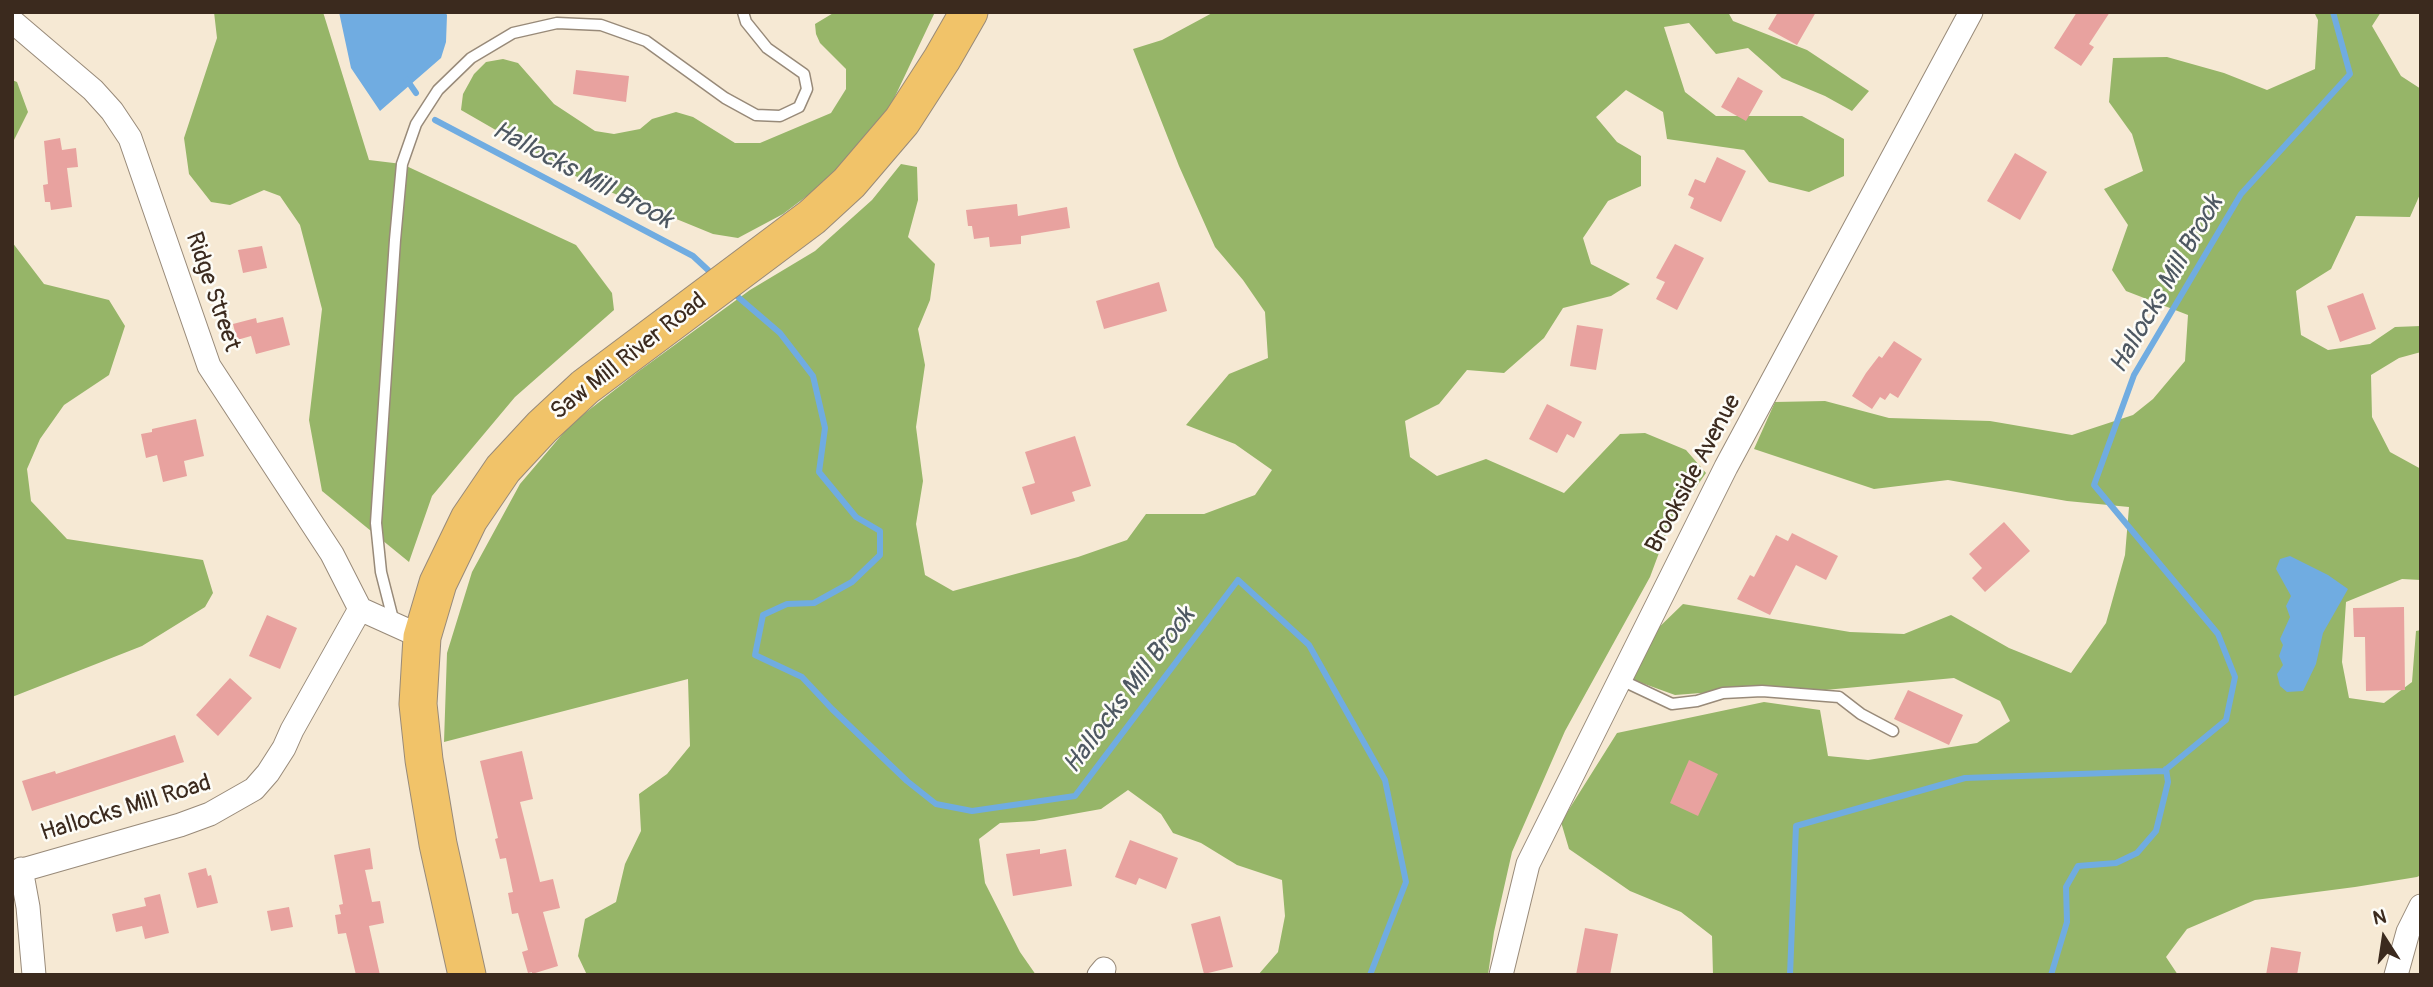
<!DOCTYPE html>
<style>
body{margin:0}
#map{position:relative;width:2433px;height:987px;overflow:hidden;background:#f6e9d4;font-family:Pangolin,sans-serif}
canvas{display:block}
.frame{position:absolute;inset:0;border:14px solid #3b2a1e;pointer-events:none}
.north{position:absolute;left:2349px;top:903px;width:70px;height:70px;-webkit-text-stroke:5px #fdfcf7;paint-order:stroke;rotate:348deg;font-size:19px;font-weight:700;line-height:28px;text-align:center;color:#3b2a1e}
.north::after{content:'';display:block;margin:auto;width:24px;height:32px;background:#3b2a1e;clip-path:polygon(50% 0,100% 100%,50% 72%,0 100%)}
</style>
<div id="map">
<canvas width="2433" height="987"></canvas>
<div class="frame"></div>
<div class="north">N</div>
</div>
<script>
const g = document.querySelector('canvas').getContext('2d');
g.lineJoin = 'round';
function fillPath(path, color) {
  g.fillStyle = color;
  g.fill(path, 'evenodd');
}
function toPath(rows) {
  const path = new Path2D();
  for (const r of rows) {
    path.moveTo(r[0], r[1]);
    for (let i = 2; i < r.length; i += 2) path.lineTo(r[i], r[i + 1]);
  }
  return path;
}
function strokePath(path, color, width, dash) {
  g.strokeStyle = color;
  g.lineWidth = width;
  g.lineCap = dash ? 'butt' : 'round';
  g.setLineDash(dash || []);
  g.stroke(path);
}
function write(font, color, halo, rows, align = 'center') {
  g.font = font + ' Pangolin,sans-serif';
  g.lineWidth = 5;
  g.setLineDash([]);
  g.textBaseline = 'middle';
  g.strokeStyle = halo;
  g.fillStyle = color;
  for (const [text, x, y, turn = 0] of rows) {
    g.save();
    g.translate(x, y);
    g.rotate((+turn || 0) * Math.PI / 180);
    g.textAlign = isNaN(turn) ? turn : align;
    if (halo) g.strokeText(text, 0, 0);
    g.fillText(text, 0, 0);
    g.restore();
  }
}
const forest = toPath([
 [214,12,323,12,369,160,402,164,576,245,612,293,614,310,515,397,432,496,409,562,322,491,309,420,322,309,300,225,280,196,264,190,230,205,211,202,189,174,184,138,217,38],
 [835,12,935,12,890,107,832,177,783,214,738,238,713,234,586,182,461,110,463,94,474,74,486,62,503,59,518,63,554,104,595,131,614,134,640,129,652,119,676,112,693,117,735,143,760,143,831,113,846,89,846,69,820,43,816,34,815,24],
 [1214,12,1728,12,1733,21,1807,50,1869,91,1852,111,1825,96,1782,78,1748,48,1716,54,1689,23,1664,27,1685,92,1716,116,1802,116,1844,139,1844,176,1809,192,1769,182,1744,150,1667,139,1663,112,1626,90,1596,117,1617,142,1641,156,1641,186,1608,201,1583,238,1591,264,1630,284,1611,296,1563,308,1544,338,1504,373,1467,370,1439,404,1405,421,1410,457,1437,476,1486,459,1564,493,1620,434,1645,433,1686,450,1706,473,1669,526,1650,577,1565,731,1512,852,1494,932,1488,975,1258,975,1278,952,1285,916,1282,880,1237,865,1201,843,1173,833,1161,814,1128,790,1101,809,1034,821,1000,823,979,839,985,883,1020,952,1036,975,587,975,578,956,585,919,616,902,625,864,641,831,639,794,667,774,690,746,688,679,444,742,447,653,472,572,520,484,571,424,639,371,750,290,815,251,872,200,901,164,917,167,918,200,908,237,935,264,930,300,918,329,925,365,916,427,923,481,916,524,925,575,953,591,1078,557,1127,540,1146,514,1204,514,1255,495,1272,470,1235,444,1186,425,1229,374,1268,358,1265,312,1243,280,1215,247,1179,166,1133,49,1162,40],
 [2314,12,2381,12,2372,26,2401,76,2421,89,2421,192,2410,217,2356,216,2331,269,2296,291,2301,335,2328,350,2370,344,2395,327,2421,326,2421,352,2399,358,2371,375,2372,417,2390,452,2421,469,2421,580,2402,579,2346,602,2342,662,2349,698,2384,703,2412,682,2416,631,2421,630,2421,875,2417,877,2355,887,2255,900,2187,929,2166,957,2178,975,1713,975,1712,936,1681,912,1630,891,1569,849,1561,822,1617,733,1764,702,1820,710,1828,756,1868,760,1977,743,2010,721,2000,701,1954,678,1825,690,1766,688,1675,695,1628,678,1651,635,1683,604,1850,632,1904,634,1951,615,2009,648,2071,673,2106,623,2125,555,2129,507,2067,501,1948,480,1874,489,1754,449,1775,402,1825,401,1889,418,1990,421,2072,435,2133,415,2153,399,2185,361,2188,315,2126,291,2112,270,2128,225,2104,189,2143,171,2132,134,2109,102,2113,58,2167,57,2224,73,2267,90,2315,69,2318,20],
 [12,80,17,82,28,112,12,144],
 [12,242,44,284,109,300,125,326,109,375,64,405,40,439,27,469,31,501,67,539,203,560,213,593,205,607,142,646,12,697]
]);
const water = toPath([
 [339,12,445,12,447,15,446,42,441,58,380,111,351,68],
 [2290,556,2328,575,2348,589,2323,633,2316,664,2303,691,2287,692,2280,686,2277,674,2283,665,2279,656,2283,645,2280,639,2290,617,2286,606,2291,596,2276,569,2280,559]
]);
const stream = toPath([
 [407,80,416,93],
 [435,120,693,256,708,270],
 [738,297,780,333,813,376,825,428,819,472,856,517,880,531,880,555,852,582,814,603,787,604,763,615,755,655,802,677,832,709,907,781,936,804,972,811,1075,796,1238,580,1309,645,1385,780,1406,882,1370,975],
 [1790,975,1796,826,1965,778,2164,771,2226,720,2235,677,2218,634,2094,485,2134,375,2241,194,2350,74,2333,12],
 [2051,975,2067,922,2066,887,2078,866,2116,863,2137,853,2156,831,2168,782,2166,769]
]);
const building = toPath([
 [1778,12,1816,12,1797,45,1768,29],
 [2077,12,2110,12,2089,44,2094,47,2081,66,2054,48],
 [576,70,629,76,626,102,573,94],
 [1738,77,1763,91,1746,121,1721,107],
 [60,138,62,150,76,148,78,167,67,168,72,207,51,210,50,202,45,202,43,185,48,184,44,141],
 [2015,153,2047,172,2020,220,1987,201],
 [1717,157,1746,171,1721,222,1690,208,1694,198,1688,195,1695,179,1705,183],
 [1017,204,1018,216,1067,207,1070,228,1021,236,1021,244,990,247,989,237,974,239,972,226,968,226,966,210],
 [1675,244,1704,258,1677,310,1656,299,1665,282,1656,278],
 [262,246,267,268,243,273,238,250],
 [1159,282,1167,311,1104,329,1096,301],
 [2363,293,2376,329,2340,342,2327,306],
 [283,317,290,345,256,354,251,336,237,340,233,324,256,318,257,323],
 [1577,325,1603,329,1596,370,1570,366],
 [1894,341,1922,359,1898,398,1890,393,1885,400,1880,397,1872,409,1852,396,1866,373,1879,356,1882,358],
 [1547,404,1582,422,1574,438,1567,434,1557,453,1529,439],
 [196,419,204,456,184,461,187,476,163,482,157,455,146,458,141,434,152,432,152,429],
 [1075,436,1091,486,1072,492,1075,501,1031,515,1022,487,1035,483,1025,452],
 [2004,522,2030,551,1985,592,1972,578,1982,568,1969,554],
 [1792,533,1838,556,1826,580,1796,565,1770,615,1737,599,1750,575,1754,577,1776,535,1788,541],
 [2404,607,2405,690,2366,691,2365,637,2354,637,2353,608],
 [267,615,297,628,280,669,249,656],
 [230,678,252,698,218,736,196,715],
 [1908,690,1963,715,1949,745,1894,719],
 [175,735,184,762,32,811,22,781,55,771,56,774],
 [522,751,533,799,520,802,540,882,553,879,560,908,543,912,558,966,532,974,532,972,528,973,522,952,528,950,518,913,512,914,508,893,513,892,506,858,500,859,495,839,498,838,480,761],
 [1689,760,1718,774,1698,816,1670,803],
 [1130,840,1178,858,1166,889,1139,878,1136,885,1115,877],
 [370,848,373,869,365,870,372,902,380,901,384,923,369,926,380,975,356,975,346,933,338,934,335,915,341,914,339,905,343,904,334,855],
 [1040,849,1040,854,1066,849,1072,886,1013,896,1006,854],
 [206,868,208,876,211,875,218,903,197,908,188,873],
 [160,894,169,933,145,939,142,926,116,932,112,914,146,906,144,898],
 [289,907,293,927,271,931,267,911],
 [1220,916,1233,967,1204,974,1191,924],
 [1585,928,1618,934,1610,975,1576,975],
 [2271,947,2301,952,2297,975,2266,975]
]);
const service = toPath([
 [394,623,381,572,376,523,395,240,402,164,416,124,438,90,471,58,513,33,557,23,601,25,646,41,725,98,756,115,780,116,799,107,807,89,804,74,767,48,746,22,743,12],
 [1619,679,1672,704,1697,701,1723,693,1762,691,1839,697,1861,714,1893,731]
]);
const minor = toPath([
 [12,21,93,90,112,111,130,138,209,366,332,554,360,609,422,637],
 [21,869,28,907,34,975],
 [12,873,180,825,210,814,254,789,268,773,284,748,292,730,360,609],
 [1099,975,1104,969],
 [1501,975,1528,864,1726,467,1971,12],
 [2396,975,2408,932,2421,906]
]);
const trunk = toPath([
 [467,975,438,844,424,760,418,704,422,637,438,583,469,519,503,469,542,427,585,387,812,217,849,183,902,121,942,59,969,12]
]);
const streetNames = [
 ["Ridge Street",212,292,71],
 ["Saw Mill River Road",629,357,-38],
 ["Brookside Avenue",1694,474,-62],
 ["Hallocks Mill Road",126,809,-17]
];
const waterNames = [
 ["Hallocks Mill Brook",582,176,28],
 ["Hallocks Mill Brook",2167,285,-60],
 ["Hallocks Mill Brook",1130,691,-53]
];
fillPath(forest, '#96b568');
fillPath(water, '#70ace1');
strokePath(stream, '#70ace1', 6);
fillPath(building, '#e8a29f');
strokePath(service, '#988a79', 13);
strokePath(minor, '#988a79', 25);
strokePath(trunk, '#988a79', 39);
strokePath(service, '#fff', 10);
strokePath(minor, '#fff', 23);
strokePath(trunk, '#f1c369', 37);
write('24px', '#3b2a1e', '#fdfcf7', streetNames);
write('italic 26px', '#4e5862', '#fdfcf7', waterNames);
</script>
